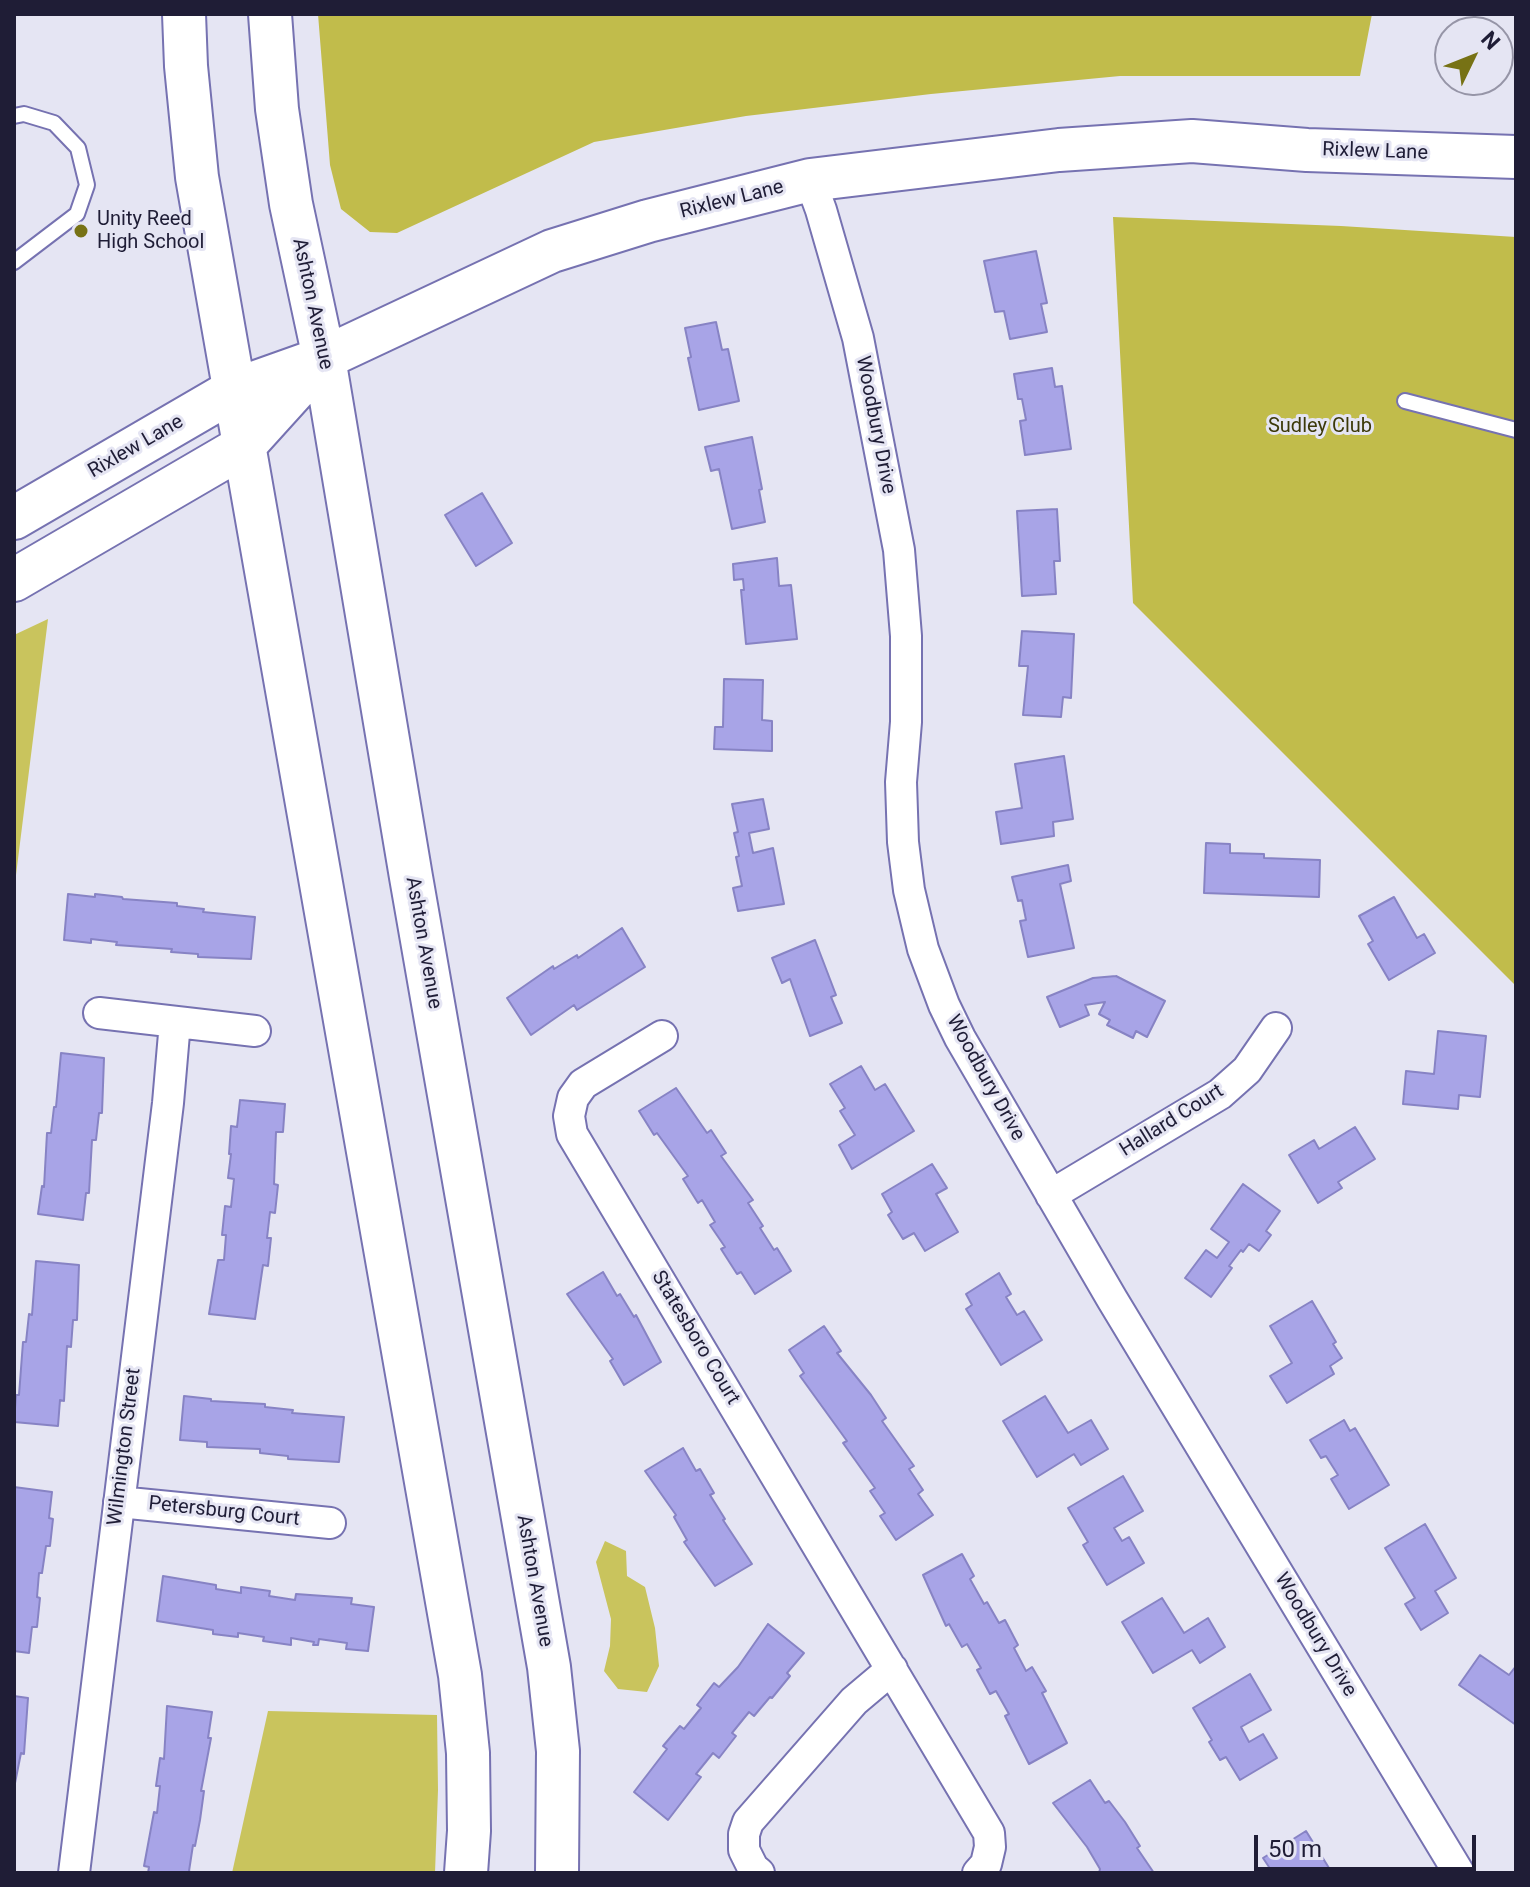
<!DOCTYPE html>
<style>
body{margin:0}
#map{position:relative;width:1530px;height:1887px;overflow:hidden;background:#e5e5f3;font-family:Roboto,sans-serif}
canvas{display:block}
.frame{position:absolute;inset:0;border:16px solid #1f1d36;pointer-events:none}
.north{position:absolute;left:1434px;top:16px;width:80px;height:80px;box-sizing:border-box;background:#e5e5f3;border:2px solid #9695a7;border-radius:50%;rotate:47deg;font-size:22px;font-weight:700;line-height:32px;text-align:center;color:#1f1d36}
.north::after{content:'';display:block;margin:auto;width:28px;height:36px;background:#777215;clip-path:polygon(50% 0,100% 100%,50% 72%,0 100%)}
.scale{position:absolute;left:1254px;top:1835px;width:222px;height:36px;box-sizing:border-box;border:4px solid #1f1d36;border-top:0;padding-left:10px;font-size:24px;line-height:28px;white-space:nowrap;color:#1f1d36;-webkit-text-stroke:6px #e5e5f3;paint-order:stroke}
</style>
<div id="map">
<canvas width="1530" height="1887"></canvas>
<div class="frame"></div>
<div class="north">N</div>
<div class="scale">50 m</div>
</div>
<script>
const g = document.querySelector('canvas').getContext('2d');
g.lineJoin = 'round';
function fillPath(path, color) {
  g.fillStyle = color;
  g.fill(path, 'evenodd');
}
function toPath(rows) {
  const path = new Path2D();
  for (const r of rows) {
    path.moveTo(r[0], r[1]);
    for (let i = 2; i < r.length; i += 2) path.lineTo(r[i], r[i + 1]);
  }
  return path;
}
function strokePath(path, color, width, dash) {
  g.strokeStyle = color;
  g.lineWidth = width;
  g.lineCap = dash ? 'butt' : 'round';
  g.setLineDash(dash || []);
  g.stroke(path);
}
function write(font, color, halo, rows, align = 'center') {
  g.font = font + ' Roboto,sans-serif';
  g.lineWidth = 6;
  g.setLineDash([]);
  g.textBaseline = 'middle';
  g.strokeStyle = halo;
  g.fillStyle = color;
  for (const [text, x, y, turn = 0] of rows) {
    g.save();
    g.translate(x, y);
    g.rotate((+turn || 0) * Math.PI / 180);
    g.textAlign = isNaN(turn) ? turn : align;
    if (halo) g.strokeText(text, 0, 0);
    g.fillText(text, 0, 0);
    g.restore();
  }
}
const green = toPath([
 [48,619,14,891,14,635],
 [605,1541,626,1551,627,1576,645,1587,655,1628,659,1666,647,1692,618,1689,604,1671,610,1646,611,1619,596,1562],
 [268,1711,437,1715,438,1790,435,1873,232,1873]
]);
const forest = toPath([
 [318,14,1372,14,1360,76,1120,76,931,94,746,116,594,142,397,233,370,232,341,209,330,165],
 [1113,217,1341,226,1516,237,1516,986,1133,603]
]);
const building = toPath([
 [1036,251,1047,303,1041,304,1047,332,1010,339,1004,311,995,312,984,261,1036,251],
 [716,322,722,350,728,349,739,401,699,410,688,358,691,357,685,328,716,322],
 [1052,368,1055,387,1062,386,1071,449,1025,455,1020,421,1026,420,1022,399,1018,399,1014,374,1052,368],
 [752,437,762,489,759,490,765,522,732,529,719,469,711,471,705,447,752,437],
 [482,493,512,543,476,566,445,515,482,493],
 [1057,509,1060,561,1054,561,1056,594,1022,596,1017,511,1057,509],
 [777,558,779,586,791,585,797,639,746,644,741,590,744,590,743,579,734,580,733,564,777,558],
 [1022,631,1074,634,1071,698,1063,697,1061,717,1023,715,1028,666,1019,666,1022,631],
 [724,679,763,680,762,720,772,721,772,751,714,749,715,727,723,727,724,679],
 [1064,756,1073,819,1053,822,1054,836,1001,844,996,812,1022,808,1015,764,1064,756],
 [763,799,769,829,749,833,753,853,773,848,784,904,738,911,733,888,742,886,736,857,739,856,734,833,738,832,732,804,763,799],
 [1206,843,1230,844,1230,853,1264,854,1264,858,1320,860,1319,897,1204,893,1206,843],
 [1068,865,1071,881,1060,884,1074,948,1028,957,1020,921,1026,920,1022,900,1018,901,1012,877,1068,865],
 [68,894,95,897,95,894,122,897,123,899,177,903,177,906,204,909,203,912,255,917,251,959,198,957,198,954,171,952,172,949,116,945,117,942,91,939,91,943,64,940,68,894],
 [1394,897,1417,938,1424,934,1435,953,1389,980,1368,944,1373,941,1359,916,1394,897],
 [622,928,645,967,577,1010,574,1005,531,1035,507,998,553,966,554,969,577,955,578,958,622,928],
 [815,940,836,995,831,997,842,1023,810,1036,790,979,782,983,772,958,815,940],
 [1116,976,1165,1001,1147,1037,1136,1031,1133,1038,1107,1025,1110,1020,1099,1014,1105,1002,1085,1005,1089,1015,1060,1027,1047,997,1093,978,1116,976],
 [1438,1031,1486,1036,1480,1097,1459,1095,1458,1109,1403,1104,1406,1071,1434,1074,1438,1031],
 [61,1053,104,1058,102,1113,99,1113,96,1140,92,1140,89,1193,86,1193,83,1220,38,1214,42,1186,44,1187,47,1133,51,1133,54,1107,56,1107,61,1053],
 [861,1066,875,1090,885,1084,914,1131,852,1169,839,1145,855,1135,840,1111,845,1108,830,1084,861,1066],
 [676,1088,707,1133,711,1130,726,1153,721,1156,753,1200,748,1203,763,1226,760,1228,774,1250,777,1248,791,1271,755,1294,741,1272,737,1274,721,1249,725,1247,710,1225,715,1222,702,1200,698,1203,683,1179,688,1176,657,1133,654,1135,639,1111,676,1088],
 [240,1100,285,1104,283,1132,276,1132,274,1184,278,1185,275,1213,270,1212,267,1238,271,1238,268,1266,263,1265,255,1319,209,1314,218,1260,224,1260,226,1235,222,1235,225,1206,231,1207,234,1179,228,1178,231,1154,229,1154,231,1126,237,1127,240,1100],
 [1355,1127,1375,1159,1338,1182,1342,1188,1318,1203,1289,1155,1314,1140,1319,1149,1355,1127],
 [932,1164,947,1188,936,1194,958,1232,925,1251,914,1233,903,1239,888,1215,892,1212,882,1194,932,1164],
 [1243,1184,1280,1211,1266,1231,1271,1235,1259,1251,1249,1244,1243,1252,1241,1250,1229,1266,1232,1268,1211,1297,1185,1278,1206,1250,1217,1258,1229,1242,1211,1229,1243,1184],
 [36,1261,79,1265,77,1320,73,1320,71,1347,67,1346,64,1401,60,1400,58,1426,14,1422,16,1395,19,1395,23,1342,26,1342,29,1314,32,1315,36,1261],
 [603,1272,617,1296,620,1294,634,1317,636,1315,661,1362,624,1385,610,1361,613,1359,567,1294,603,1272],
 [999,1273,1011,1294,1006,1297,1017,1315,1024,1311,1042,1340,1001,1365,966,1309,972,1305,966,1294,999,1273],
 [1312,1301,1336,1342,1333,1344,1342,1358,1330,1366,1334,1374,1287,1403,1270,1376,1292,1363,1270,1326,1312,1301],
 [824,1326,841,1351,837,1353,871,1395,886,1418,882,1421,914,1466,909,1469,923,1490,918,1494,933,1515,896,1540,880,1516,885,1513,870,1491,875,1488,843,1443,847,1441,800,1376,804,1373,789,1350,824,1326],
 [184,1396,211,1399,211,1401,265,1404,265,1407,293,1410,292,1413,344,1417,339,1462,288,1459,288,1456,260,1453,260,1449,207,1447,207,1442,180,1440,184,1396],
 [1045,1396,1068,1433,1091,1420,1108,1449,1081,1465,1074,1454,1037,1477,1003,1421,1045,1396],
 [1344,1420,1350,1431,1355,1428,1389,1485,1349,1509,1331,1479,1338,1475,1326,1456,1321,1458,1310,1440,1344,1420],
 [683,1448,696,1471,700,1469,714,1493,710,1495,725,1519,723,1520,752,1564,715,1586,684,1542,687,1540,674,1517,676,1515,645,1471,683,1448],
 [1123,1476,1143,1511,1114,1528,1122,1541,1129,1537,1144,1563,1107,1585,1083,1545,1088,1542,1068,1508,1123,1476],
 [14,1487,52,1492,49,1518,53,1519,50,1546,46,1546,42,1573,39,1573,37,1597,40,1598,37,1627,32,1627,29,1653,14,1651,14,1487],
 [1425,1524,1456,1578,1435,1591,1448,1613,1421,1630,1405,1604,1415,1598,1385,1548,1425,1524],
 [962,1554,974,1576,970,1579,984,1604,987,1602,999,1623,1005,1620,1018,1645,1014,1648,1026,1671,1032,1667,1046,1691,1042,1693,1067,1743,1029,1764,1005,1716,1009,1714,996,1691,990,1694,977,1670,981,1668,967,1644,962,1647,949,1624,946,1626,923,1575,962,1554],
 [163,1576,216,1585,216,1589,241,1593,241,1587,270,1591,269,1596,295,1600,296,1594,352,1598,351,1604,374,1607,368,1651,346,1649,347,1643,319,1639,318,1645,313,1645,314,1642,291,1638,291,1645,263,1641,264,1637,238,1633,238,1637,213,1634,213,1630,157,1621,163,1576],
 [1162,1598,1184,1633,1208,1618,1225,1647,1200,1663,1192,1650,1153,1673,1122,1622,1162,1598],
 [768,1624,804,1653,787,1673,790,1676,772,1698,770,1697,754,1716,749,1712,732,1733,736,1736,719,1758,713,1753,696,1774,701,1777,668,1820,634,1792,667,1749,663,1746,680,1726,684,1729,701,1708,697,1705,714,1683,719,1687,738,1667,768,1624],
 [1480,1655,1509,1675,1516,1666,1516,1725,1459,1685,1480,1655],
 [1250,1674,1271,1710,1241,1727,1249,1742,1263,1734,1277,1758,1240,1780,1226,1757,1220,1760,1209,1742,1212,1740,1193,1708,1250,1674],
 [14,1696,28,1698,24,1754,21,1753,14,1788,14,1696],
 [167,1706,212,1712,208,1738,211,1738,201,1791,204,1791,200,1820,195,1846,193,1845,189,1871,192,1873,148,1873,149,1867,144,1866,154,1812,157,1813,160,1786,156,1786,160,1758,164,1759,167,1706],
 [1090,1780,1105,1803,1109,1801,1125,1822,1140,1846,1137,1848,1154,1873,1099,1873,1100,1869,1087,1847,1053,1803,1090,1780],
 [1306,1831,1329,1868,1320,1873,1273,1873,1263,1858,1306,1831]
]);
const lane = toPath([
 [14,116,24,114,54,123,78,148,87,185,77,214,14,262],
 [1405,401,1516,430]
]);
const street = toPath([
 [810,180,821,210,858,338,899,550,906,636,906,722,901,782,903,842,909,890,923,949,944,1005,960,1038,1112,1299,1459,1873],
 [99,1013,255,1031],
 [662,1036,583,1084,573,1098,569,1116,572,1134,989,1833,990,1847,986,1864,978,1873],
 [1051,1195,1220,1094,1247,1070,1276,1028],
 [119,1502,330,1523],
 [74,1873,168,1103,175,1022],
 [759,1873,753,1868,744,1850,744,1834,748,1822,854,1701,892,1669]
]);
const secondary = toPath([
 [184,14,186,66,197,177,460,1675,468,1753,469,1831,466,1873],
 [270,14,277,109,291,204,324,358,411,877,549,1667,558,1751,557,1873],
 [14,518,234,390,324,358,552,251,648,221,810,180,1059,150,1192,141,1307,150,1516,157],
 [14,580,244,446,320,362]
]);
const markers = [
 [81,231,8,"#777215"]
];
const streetNames = [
 ["Rixlew Lane",1375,152,2],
 ["Rixlew Lane",732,200,-14],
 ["Ashton Avenue",312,304,78],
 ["Woodbury Drive",875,425,79],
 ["Rixlew Lane",136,447,-30],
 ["Ashton Avenue",423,943,80],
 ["Woodbury Drive",985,1078,61],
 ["Hallard Court",1172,1121,-32],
 ["Statesboro Court",695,1338,59],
 ["Wilmington Street",125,1447,-83],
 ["Petersburg Court",224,1512,6],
 ["Ashton Avenue",534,1581,80],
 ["Woodbury Drive",1315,1635,59]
];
const poiNames = [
 ["Unity Reed",97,220],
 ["High School",97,243]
];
const parkNames = [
 ["Sudley Club",1320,427]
];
fillPath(green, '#c9c45d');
fillPath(forest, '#c1bc4b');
fillPath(building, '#a8a4e7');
strokePath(building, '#8783c4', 2);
strokePath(lane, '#7672b1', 18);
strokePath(street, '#7672b1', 34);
strokePath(secondary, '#7672b1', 46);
strokePath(lane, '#fff', 14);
strokePath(street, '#fff', 30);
strokePath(secondary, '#fff', 42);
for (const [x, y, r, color] of markers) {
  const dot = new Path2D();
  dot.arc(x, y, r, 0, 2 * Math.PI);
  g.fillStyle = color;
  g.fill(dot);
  strokePath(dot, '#e5e5f3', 3);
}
write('20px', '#1f1d36', '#e5e5f3', streetNames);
write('20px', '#1f1d36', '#e5e5f3', poiNames, 'left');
write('20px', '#3c3909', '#e5e5f3', parkNames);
</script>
